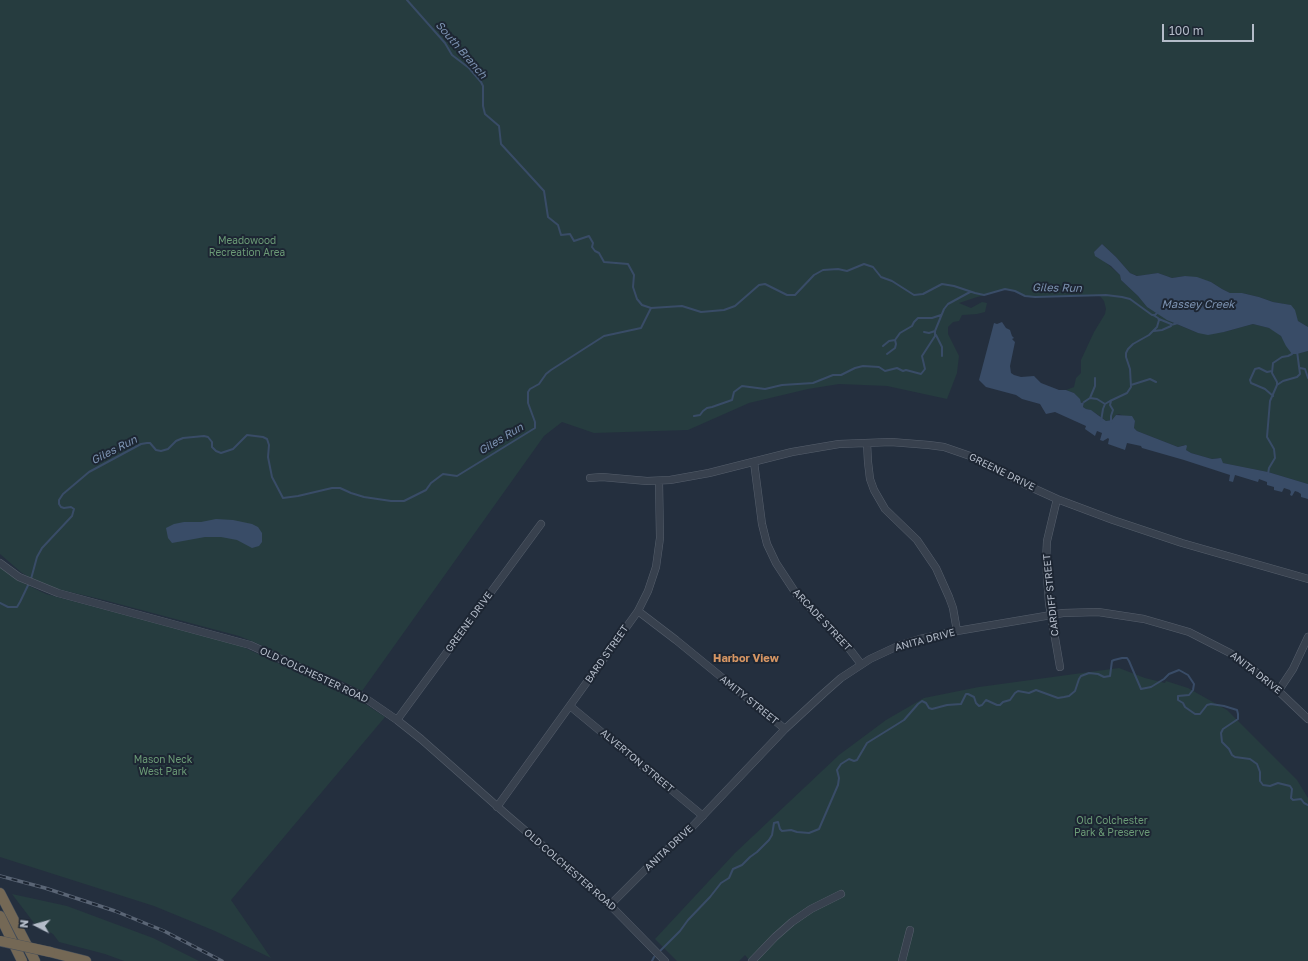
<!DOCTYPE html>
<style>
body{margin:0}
#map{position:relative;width:1308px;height:961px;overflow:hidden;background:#242f3e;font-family:"Golos Text",sans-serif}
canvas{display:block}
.north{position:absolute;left:16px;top:905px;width:40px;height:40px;-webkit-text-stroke:3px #1d2633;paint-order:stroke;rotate:276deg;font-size:11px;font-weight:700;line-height:16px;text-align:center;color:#b4bcc9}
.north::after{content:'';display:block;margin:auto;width:14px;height:18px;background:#b4bcc9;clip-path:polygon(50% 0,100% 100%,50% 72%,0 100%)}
.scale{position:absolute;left:1162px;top:24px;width:92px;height:18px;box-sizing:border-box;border:2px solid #b4bcc9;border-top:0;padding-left:5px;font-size:12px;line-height:14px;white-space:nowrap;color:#b4bcc9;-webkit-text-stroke:3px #1d2633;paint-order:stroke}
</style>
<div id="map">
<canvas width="1308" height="961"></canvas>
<div class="north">N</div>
<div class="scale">100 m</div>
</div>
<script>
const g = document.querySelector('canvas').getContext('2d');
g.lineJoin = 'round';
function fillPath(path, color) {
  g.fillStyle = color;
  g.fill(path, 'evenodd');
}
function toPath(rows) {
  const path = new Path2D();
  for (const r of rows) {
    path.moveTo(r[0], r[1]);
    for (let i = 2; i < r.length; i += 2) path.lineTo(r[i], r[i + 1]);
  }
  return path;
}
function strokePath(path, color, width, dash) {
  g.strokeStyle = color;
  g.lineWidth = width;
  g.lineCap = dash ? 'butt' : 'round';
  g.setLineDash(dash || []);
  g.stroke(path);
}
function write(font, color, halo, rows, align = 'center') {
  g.font = font + ' "Golos Text",sans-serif';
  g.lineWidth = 4;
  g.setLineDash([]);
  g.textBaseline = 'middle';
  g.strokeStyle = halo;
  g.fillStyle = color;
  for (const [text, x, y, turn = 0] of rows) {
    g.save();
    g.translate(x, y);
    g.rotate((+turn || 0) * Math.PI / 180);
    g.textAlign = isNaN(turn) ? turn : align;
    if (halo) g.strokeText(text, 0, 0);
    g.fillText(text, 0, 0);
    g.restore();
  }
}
const green = toPath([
 [0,0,1308,0,1308,327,1298,321,1290,305,1273,302,1259,297,1242,293,1230,293,1222,289,1211,282,1185,276,1172,278,1158,273,1138,276,1130,273,1116,257,1102,244,1094,252,1120,275,1121,280,1138,296,1147,307,1176,324,1198,333,1224,332,1253,324,1269,328,1277,332,1297,354,1308,351,1308,484,1268,472,1223,463,1218,458,1212,459,1191,453,1186,450,1184,445,1178,447,1137,431,1134,428,1135,421,1119,414,1116,415,1112,420,1106,421,1097,414,1088,409,1086,409,1083,407,1084,402,1081,403,1074,393,1066,390,1074,387,1076,378,1081,373,1081,360,1094,332,1105,314,1106,309,1104,301,1100,296,1035,297,1025,296,1015,291,1005,289,974,298,959,303,971,308,982,302,987,303,985,312,977,314,962,315,959,321,953,322,948,327,948,334,959,356,957,373,947,399,887,386,839,384,808,389,749,403,688,430,594,433,562,422,544,436,362,691,336,678,293,661,261,645,239,636,100,599,57,589,36,581,22,573,0,554],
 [0,567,19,581,46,594,241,646,286,667,342,690,356,698,385,717,231,900,271,958,215,931,154,906,0,857],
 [1119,668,1145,678,1165,683,1166,681,1188,688,1227,710,1297,780,1308,798,1308,961,750,961,745,955,739,961,677,961,655,939,735,853,839,755,886,720,924,698,979,687],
 [12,894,67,906,153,938,199,961,124,961,105,954,59,942,53,934,34,923]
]);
const water = toPath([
 [1102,244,1116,257,1130,273,1137,276,1158,273,1172,278,1185,276,1197,277,1211,282,1222,289,1230,293,1242,293,1259,297,1273,302,1291,305,1295,310,1298,321,1308,327,1308,351,1297,354,1292,354,1286,346,1281,336,1269,328,1253,324,1224,332,1208,335,1198,333,1167,320,1147,307,1138,296,1121,280,1120,275,1111,266,1095,256,1094,252],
 [1002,322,1006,328,1010,330,1012,336,1014,338,1012,339,1015,342,1010,366,1011,373,1014,375,1021,377,1034,376,1041,383,1059,390,1066,390,1074,393,1080,399,1081,403,1084,402,1083,407,1086,409,1091,410,1106,421,1112,420,1116,415,1132,416,1135,421,1134,428,1137,431,1178,447,1186,445,1187,446,1186,450,1191,453,1212,459,1221,458,1223,463,1268,472,1308,484,1308,499,1301,497,1301,494,1298,492,1295,491,1292,496,1290,495,1291,492,1290,490,1284,488,1282,492,1274,490,1274,487,1267,485,1267,482,1259,479,1258,482,1235,475,1233,482,1229,481,1230,475,1184,460,1142,448,1141,446,1127,443,1125,450,1108,444,1109,439,1108,438,1103,441,1100,440,1102,433,1097,431,1095,436,1085,429,1086,426,1055,412,1046,414,1040,404,1022,399,1016,395,986,387,979,380,994,323,997,324],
 [216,519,233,520,252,524,258,527,262,533,262,542,259,546,252,548,237,540,221,537,205,537,172,543,168,538,166,528,174,524,184,522,201,522]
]);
const stream = toPath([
 [407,0,445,43,452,55,469,68,481,82,483,86,483,106,485,114,499,126,501,144,544,191,548,217,558,225,561,235,570,234,574,241,589,236,593,243,592,247,595,251,599,253,604,262,628,264,634,275,633,287,637,299,642,305,651,308],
 [1171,325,1178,323],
 [1154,331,1162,330,1171,326,1171,324,1159,319],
 [924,332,929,333,935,331],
 [936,335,942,347,942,356],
 [883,346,889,341,895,340,900,333,912,326,914,322,918,318,932,318,941,315],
 [887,354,895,348,896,344,895,340],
 [1300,368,1305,369,1308,378],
 [1272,371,1267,372,1259,368,1255,369,1250,380,1251,383,1265,389,1273,396],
 [1131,385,1150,379,1156,382],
 [1277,385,1277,382,1272,373,1273,363,1282,357,1288,356,1292,354],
 [1090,398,1095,386,1095,378],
 [1084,402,1090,398,1097,399,1105,404],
 [694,416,700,415,703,411,707,408,712,407,732,400,734,392,742,386,765,389,782,385,813,383,833,375,841,375,855,368,863,366,879,367,885,371,897,368,903,371,906,370,921,374,925,369,922,356,935,336,935,331,944,309,948,304,970,292],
 [1101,421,1103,409,1105,404,1110,401,1127,393,1131,387,1130,369,1126,357,1126,353,1128,349,1133,344,1149,335,1157,327,1159,320,1158,318,1153,315],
 [1111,422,1111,416,1113,410,1110,405,1111,401],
 [1268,474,1269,468,1275,458,1274,449,1267,437,1270,401,1277,385,1283,381,1297,377,1300,374,1297,351],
 [0,603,8,607,17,607,20,602,31,579,37,557,42,548,72,516,74,509,71,507,64,508,61,507,59,504,59,500,63,494,89,472,141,444,147,443,150,443,156,450,161,451,168,449,176,441,183,438,204,436,208,437,212,442,212,447,216,451,221,453,233,449,247,435,263,437,267,439,269,445,268,457,272,477,283,498,298,496,332,488,340,488,351,493,364,497,391,501,404,501,426,490,431,483,443,474,457,476,535,428,535,422,528,403,528,392,530,389,539,384,546,374,551,370,604,336,641,328,651,308,682,306,701,312,724,310,735,306,759,285,765,284,787,295,795,295,814,275,823,270,838,269,847,271,864,264,873,267,881,277,892,281,914,295,923,294,942,284,954,286,975,293,984,295,1005,289,1015,291,1025,296,1035,297,1106,295,1122,297,1130,299,1152,315,1155,315,1158,312],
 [660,951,680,931,688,920,710,897,721,883,729,878,733,869,742,865,750,857,757,852,769,840,772,835,774,823,778,822,780,829,782,831,791,830,797,832,809,833,819,829,838,785,839,778,837,770,841,764,849,759,854,761,857,760,867,743,904,720,918,704,922,701,926,703,929,708,932,709,947,705,961,704,966,694,968,694,974,697,976,703,979,706,982,705,986,700,997,705,1000,705,1003,702,1010,700,1015,693,1018,691,1029,693,1036,690,1058,698,1064,697,1069,696,1075,691,1079,679,1081,676,1089,673,1098,674,1104,677,1110,676,1112,661,1114,660,1122,658,1127,658,1129,661,1141,689,1151,687,1164,679,1169,674,1179,670,1188,675,1194,684,1193,690,1189,695,1178,696,1178,700,1183,703,1185,707,1195,714,1200,714,1207,705,1211,704,1224,706,1237,710,1238,714,1238,719,1223,729,1221,733,1222,742,1229,749,1232,755,1235,757,1250,759,1257,764,1260,772,1260,781,1263,785,1270,786,1278,783,1290,786,1292,789,1291,798,1293,800,1301,799,1304,803,1308,805],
 [652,961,654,957]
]);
const minor = toPath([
 [867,443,868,462,870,479,874,490,885,509,917,540,936,568,949,597,953,608,957,631],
 [754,462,762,524,767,544,776,563,797,595,841,638,861,664],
 [590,478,602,477,647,481,670,480,709,473,792,452,839,444,891,442,929,445,944,447,976,458,1024,484,1057,499,1113,520,1182,543,1308,579],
 [1057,499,1047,541,1046,562,1049,603,1060,667],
 [0,563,19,577,58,593,250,645,362,696,397,720,421,739,507,815,591,887,610,905,665,961],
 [638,611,676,640,785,729],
 [1279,690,1293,669,1308,637],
 [570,706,703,816],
 [397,720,541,524],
 [497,807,638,611,648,591,656,567,660,538,659,481],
 [610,905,645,870,693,826,785,729,824,693,841,678,870,659,900,645,920,639,957,631,1063,613,1098,612,1144,619,1189,632,1230,653,1268,681,1308,719],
 [752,961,775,937,792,922,811,909,841,894],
 [902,961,910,930]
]);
const highway = toPath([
 [0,893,35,961],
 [0,916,22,961],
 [50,952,86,961]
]);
const rail = toPath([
 [0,876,45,888,115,911,164,931,222,961]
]);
const highwayBridge = toPath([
 [0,941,50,952]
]);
const parkNames = [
 ["Meadowood",247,241],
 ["Recreation Area",247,253],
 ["Mason Neck",163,760],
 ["West Park",163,772],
 ["Old Colchester",1112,821],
 ["Park & Preserve",1112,833]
];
const streetNames = [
 ["GREENE DRIVE",1002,472,26],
 ["CARDIFF STREET",1051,595,-96],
 ["ARCADE STREET",822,620,47],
 ["GREENE DRIVE",469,622,-54],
 ["ANITA DRIVE",925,640,-15],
 ["BARD STREET",607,654,-55],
 ["ANITA DRIVE",1256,673,38],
 ["OLD COLCHESTER ROAD",314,675,25],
 ["AMITY STREET",749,700,39],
 ["ALVERTON STREET",637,761,40],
 ["ANITA DRIVE",669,848,-43],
 ["OLD COLCHESTER ROAD",570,870,41]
];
const waterNames = [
 ["South Branch",461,50,49],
 ["Giles Run",1057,288,1],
 ["Massey Creek",1198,305],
 ["Giles Run",501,439,-31],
 ["Giles Run",114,450,-27]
];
const neighbourhoodNames = [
 ["Harbor View",746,659]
];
fillPath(green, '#263c3f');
fillPath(water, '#394c67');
strokePath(stream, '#394c67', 2);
strokePath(minor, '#565f6c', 8);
strokePath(highway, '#434c59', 11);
strokePath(minor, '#38414e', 7);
strokePath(highway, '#746855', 10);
strokePath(rail, '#5a6575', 3.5);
strokePath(rail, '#1d2633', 2, [6]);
strokePath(highwayBridge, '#434c59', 11, []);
strokePath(highwayBridge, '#746855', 10);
write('10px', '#6b9a76', '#1d2633', parkNames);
write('10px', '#b4bcc9', '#1d2633', streetNames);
write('italic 11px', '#7c92b1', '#1d2633', waterNames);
write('bold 11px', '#d59563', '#1d2633', neighbourhoodNames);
</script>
